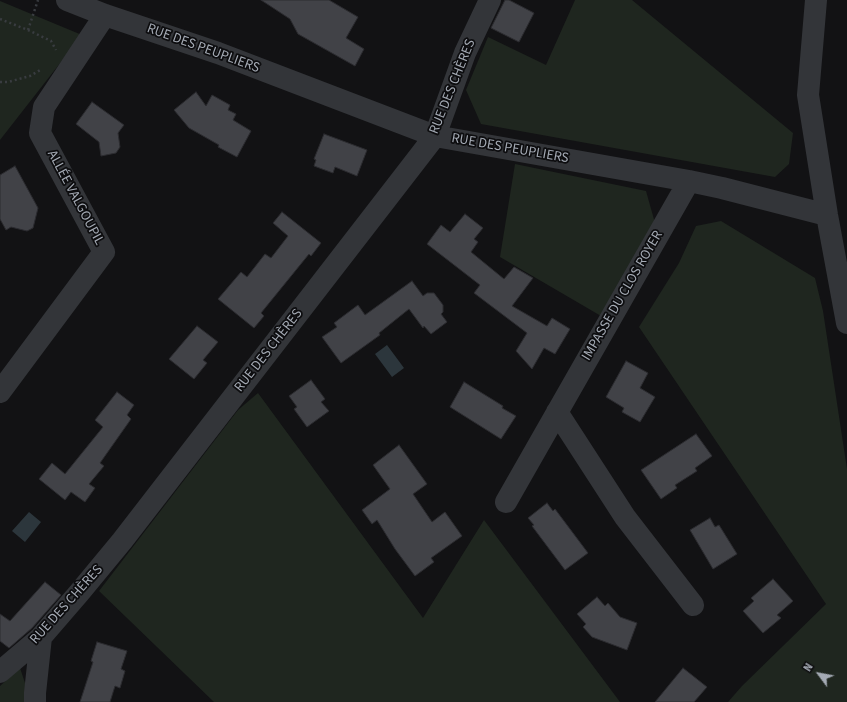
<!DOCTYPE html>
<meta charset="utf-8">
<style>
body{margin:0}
#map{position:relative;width:847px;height:702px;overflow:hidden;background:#121214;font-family:"Source Sans 3",sans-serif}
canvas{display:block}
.north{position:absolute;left:799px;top:654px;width:40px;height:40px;-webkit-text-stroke:3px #0d0d0f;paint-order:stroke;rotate:302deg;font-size:11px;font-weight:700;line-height:16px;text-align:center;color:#a4aab4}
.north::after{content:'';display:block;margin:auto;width:14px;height:18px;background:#a4aab4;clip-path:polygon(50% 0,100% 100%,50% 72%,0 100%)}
</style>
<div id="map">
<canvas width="847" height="702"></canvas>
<div class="north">N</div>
</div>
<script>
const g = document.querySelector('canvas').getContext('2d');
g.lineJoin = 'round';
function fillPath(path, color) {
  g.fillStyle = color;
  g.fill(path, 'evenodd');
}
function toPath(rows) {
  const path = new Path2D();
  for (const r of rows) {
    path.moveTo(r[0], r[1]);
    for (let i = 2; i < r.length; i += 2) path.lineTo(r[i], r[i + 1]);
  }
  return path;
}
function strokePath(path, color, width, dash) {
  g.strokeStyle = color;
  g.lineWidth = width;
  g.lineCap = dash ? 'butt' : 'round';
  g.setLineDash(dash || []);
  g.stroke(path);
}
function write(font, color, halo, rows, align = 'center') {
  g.font = font + ' "Source Sans 3",sans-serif';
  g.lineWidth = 3.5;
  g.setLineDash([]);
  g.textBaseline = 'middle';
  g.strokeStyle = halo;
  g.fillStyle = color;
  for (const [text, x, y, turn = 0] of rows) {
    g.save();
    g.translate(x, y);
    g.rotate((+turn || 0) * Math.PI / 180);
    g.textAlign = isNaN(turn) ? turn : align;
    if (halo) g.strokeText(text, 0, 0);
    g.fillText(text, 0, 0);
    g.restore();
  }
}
const green = toPath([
 [575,0,632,0,793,133,789,164,775,177,481,124,466,90,488,37,546,65],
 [0,1,82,35,0,140],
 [515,164,646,191,655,223,601,316,500,257],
 [721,221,815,278,823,311,847,469,847,702,728,702,742,686,826,604,639,327,679,263,696,226],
 [258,393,423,618,484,520,620,702,214,702,99,591,238,410],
 [20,668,25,683,25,702,0,702,0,686]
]);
const water = toPath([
 [387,345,404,368,392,377,375,354],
 [29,512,41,522,25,542,12,531]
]);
const building = toPath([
 [261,0,329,0,358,17,346,38,364,49,355,66,298,34,290,19,261,0],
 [505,0,509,0,534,13,519,42,491,28,505,0],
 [196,92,206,106,212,95,230,105,228,110,236,114,233,120,251,131,237,157,218,147,219,145,189,128,174,110,196,92],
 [92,102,124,125,118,133,120,147,116,153,101,156,99,142,76,124,92,102],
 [324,134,367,150,357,176,335,167,333,173,314,166,316,160,314,159,324,134],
 [15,166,38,208,33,228,27,231,11,227,6,230,0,219,0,175,15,166],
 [282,212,321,243,311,256,309,254,261,313,264,316,254,328,218,299,241,272,247,277,265,254,271,258,288,236,273,223,282,212],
 [465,214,483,228,474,239,478,242,471,252,504,279,514,267,533,278,512,306,547,326,552,318,570,329,555,354,544,348,532,369,516,351,527,333,474,293,480,285,427,244,441,225,450,232,465,214],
 [412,281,423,296,427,293,434,293,443,305,443,312,441,314,447,322,431,334,424,326,423,328,409,309,379,333,380,335,341,363,322,337,337,327,334,323,358,305,365,315,412,281],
 [197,326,218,342,203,360,207,363,194,379,169,359,197,326],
 [626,361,648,373,640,388,655,397,640,422,622,412,624,408,606,397,626,361],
 [311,380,325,399,321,402,329,411,307,427,294,409,297,407,289,396,311,380],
 [464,382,503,406,502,408,516,416,501,439,450,407,464,382],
 [117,392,134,405,127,415,131,419,100,463,104,466,89,484,95,488,85,502,71,492,65,500,39,479,52,463,65,474,103,427,95,420,117,392],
 [696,434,712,456,695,468,697,471,675,485,677,488,661,499,641,470,696,434],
 [399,445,427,484,413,494,432,522,445,512,462,536,431,558,434,562,415,576,395,549,377,520,372,524,362,510,390,489,373,465,399,445],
 [547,503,553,511,555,509,588,553,565,570,532,526,534,525,528,518,547,503],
 [710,518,715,527,719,525,737,554,713,569,690,530,710,518],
 [773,579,793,601,777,615,781,618,763,633,743,611,754,601,751,598,773,579],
 [45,582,61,595,32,628,9,648,0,641,0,614,10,621,45,582],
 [597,597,605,606,608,603,620,617,637,623,627,650,592,637,583,627,586,624,577,614,597,597],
 [97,642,127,651,121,669,125,671,120,688,115,686,110,702,80,702,93,662,91,661,97,642],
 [683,668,707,687,694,702,655,702,683,668]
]);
const path = toPath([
 [0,19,28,30,51,41,56,50],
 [28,30,38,0],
 [0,82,8,82,30,76,42,69]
]);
const minor = toPath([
 [67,0,105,15,218,53,435,136,689,181,722,188,827,215],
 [816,0,808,95,827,215,847,323],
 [0,392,104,252,40,133,44,107,105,15],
 [557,412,625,517,693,605],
 [506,502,689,181],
 [0,672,41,637,79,593,122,541,435,136,465,53,490,0],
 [35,702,35,693,41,637]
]);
const streetNames = [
 ["RUE DES PEUPLIERS",203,49,20],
 ["RUE DES CHÈRES",453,87,-68],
 ["RUE DES PEUPLIERS",510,149,10],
 ["ALLÉE VALGOUPIL",75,198,62],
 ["IMPASSE DU CLOS ROYER",623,296,-60],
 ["RUE DES CHÈRES",269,351,-52],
 ["RUE DES CHÈRES",67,605,-48]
];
fillPath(green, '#1f261f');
fillPath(water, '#2c363c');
fillPath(building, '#414247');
strokePath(building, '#2c2c30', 1);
strokePath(path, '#393c40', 2.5, [2, 3]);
strokePath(minor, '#333539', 22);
write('14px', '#a4aab4', '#0d0d0f', streetNames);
</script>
